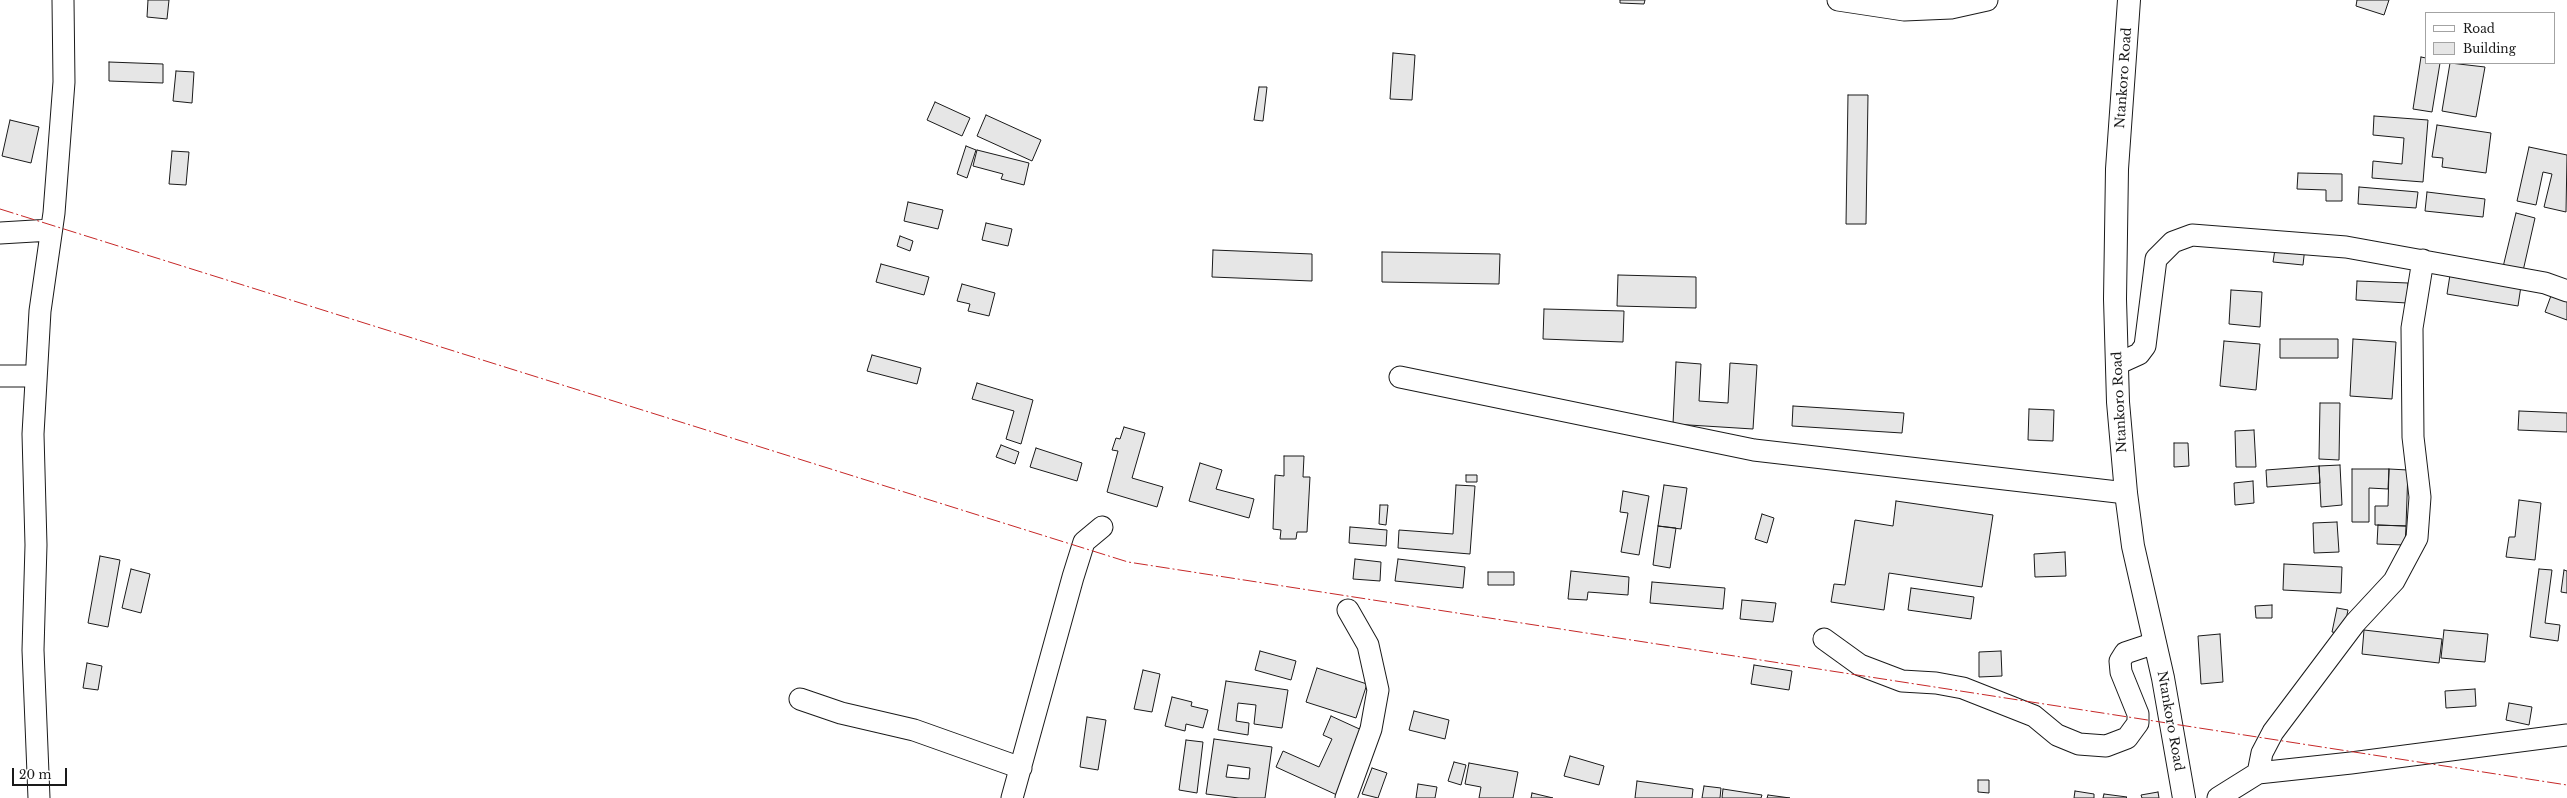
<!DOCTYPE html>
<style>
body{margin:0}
#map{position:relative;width:2567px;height:798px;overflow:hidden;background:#fff;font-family:"Libre Baskerville",serif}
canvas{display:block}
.legend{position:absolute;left:2425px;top:12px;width:130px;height:52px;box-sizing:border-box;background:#fff;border:1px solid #a3a3a3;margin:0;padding:5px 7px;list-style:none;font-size:12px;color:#1a1a1a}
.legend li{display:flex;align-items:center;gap:8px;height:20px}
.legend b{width:20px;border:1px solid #a3a3a3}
.scale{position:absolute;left:12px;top:768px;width:55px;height:18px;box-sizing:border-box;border:2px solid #1a1a1a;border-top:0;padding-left:5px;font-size:12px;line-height:14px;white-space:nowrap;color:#1a1a1a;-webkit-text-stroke:3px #fff;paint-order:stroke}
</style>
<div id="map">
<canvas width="2567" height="798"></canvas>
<ul class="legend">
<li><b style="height:5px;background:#fff"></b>Road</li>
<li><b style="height:11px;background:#e6e6e6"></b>Building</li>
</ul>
<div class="scale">20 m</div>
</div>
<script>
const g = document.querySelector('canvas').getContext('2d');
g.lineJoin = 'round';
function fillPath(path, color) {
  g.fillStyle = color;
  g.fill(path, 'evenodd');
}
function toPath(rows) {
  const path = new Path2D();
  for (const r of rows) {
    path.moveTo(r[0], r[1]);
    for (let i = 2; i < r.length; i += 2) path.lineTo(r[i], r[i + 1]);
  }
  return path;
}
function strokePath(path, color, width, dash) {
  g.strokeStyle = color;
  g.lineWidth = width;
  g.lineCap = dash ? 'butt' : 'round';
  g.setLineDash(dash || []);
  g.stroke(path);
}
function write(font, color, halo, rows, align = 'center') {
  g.font = font + ' "Libre Baskerville",serif';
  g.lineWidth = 3;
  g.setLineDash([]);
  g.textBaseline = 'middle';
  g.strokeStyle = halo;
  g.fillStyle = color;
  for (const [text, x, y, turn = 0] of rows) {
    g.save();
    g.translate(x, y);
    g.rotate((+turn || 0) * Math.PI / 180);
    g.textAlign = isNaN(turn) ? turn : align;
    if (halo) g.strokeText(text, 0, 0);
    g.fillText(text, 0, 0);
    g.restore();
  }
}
const building = toPath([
 [148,0,169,0,167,19,147,17,148,0],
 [1620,0,1645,0,1644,4,1620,3,1620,0],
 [2357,0,2389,0,2384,15,2356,6,2357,0],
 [1393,53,1415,55,1412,100,1390,99,1393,53],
 [2421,57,2426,58,2426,63,2440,63,2432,112,2413,109,2421,57],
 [109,62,163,64,163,83,109,81,109,62],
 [2450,63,2485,67,2476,117,2442,111,2450,63],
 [176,71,194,72,192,103,173,101,176,71],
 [1259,87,1267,87,1263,121,1254,120,1259,87],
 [1848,95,1868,95,1866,224,1846,224,1848,95],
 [935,102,970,118,962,136,927,120,935,102],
 [986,115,1041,140,1032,161,977,136,986,115],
 [2374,116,2428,120,2423,182,2372,178,2373,161,2402,164,2404,138,2373,135,2374,116],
 [10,120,39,127,31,163,2,156,10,120],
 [2437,125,2491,133,2486,173,2442,167,2443,158,2432,157,2437,125],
 [966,146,976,150,967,178,957,174,966,146],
 [2529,147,2567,155,2566,212,2544,207,2552,174,2543,172,2536,205,2517,201,2529,147],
 [977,150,1029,163,1024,185,1001,179,1003,174,973,166,977,150],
 [172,151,189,152,186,185,169,184,172,151],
 [2298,173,2342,174,2342,201,2326,201,2326,190,2297,189,2298,173],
 [2359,187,2418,192,2416,208,2358,204,2359,187],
 [2427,192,2485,199,2483,217,2425,211,2427,192],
 [908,202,943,210,938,229,904,221,908,202],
 [2516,213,2535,218,2523,271,2503,267,2516,213],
 [986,223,1012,229,1008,246,982,240,986,223],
 [900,236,913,241,910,251,897,246,900,236],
 [2276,243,2305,247,2303,265,2273,262,2276,243],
 [1213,250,1312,254,1312,281,1212,277,1213,250],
 [1382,252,1500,254,1499,284,1382,282,1382,252],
 [881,264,929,277,924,295,876,282,881,264],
 [1618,275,1696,277,1696,308,1617,306,1618,275],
 [2450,275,2521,286,2518,306,2447,294,2450,275],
 [2357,281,2408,283,2407,303,2356,300,2357,281],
 [962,284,995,293,989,316,968,311,970,304,957,301,962,284],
 [2231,290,2262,292,2260,327,2229,324,2231,290],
 [2552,293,2567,298,2567,320,2545,312,2552,293],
 [1544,309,1624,311,1623,342,1543,339,1544,309],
 [2280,339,2338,339,2338,358,2280,358,2280,339],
 [2353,339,2396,342,2392,399,2350,396,2353,339],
 [2224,341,2260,344,2256,390,2220,386,2224,341],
 [872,355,921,368,917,384,867,371,872,355],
 [1676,362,1701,364,1699,401,1728,403,1730,363,1757,365,1753,429,1673,424,1676,362],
 [977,383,1033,400,1021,444,1006,439,1014,411,972,399,977,383],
 [2320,403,2340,403,2339,460,2319,459,2320,403],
 [1793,406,1904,413,1902,433,1792,426,1793,406],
 [2029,409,2054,410,2053,441,2028,440,2029,409],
 [2519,411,2567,413,2567,432,2518,430,2519,411],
 [1124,427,1145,433,1132,478,1163,487,1157,507,1107,492,1118,451,1112,450,1116,438,1120,439,1124,427],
 [2254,430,2256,467,2236,467,2235,431,2254,430],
 [2174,443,2188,443,2189,466,2174,467,2174,443],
 [1001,445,1019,452,1015,464,996,457,1001,445],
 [1036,448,1082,463,1077,481,1030,467,1036,448],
 [1284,456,1304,456,1303,477,1310,477,1307,532,1297,532,1296,539,1280,539,1281,530,1273,529,1275,475,1284,476,1284,456],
 [1200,463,1222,470,1216,489,1254,499,1249,518,1189,501,1200,463],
 [2340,465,2342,505,2321,507,2319,466,2340,465],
 [2319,466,2320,483,2267,487,2266,470,2319,466],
 [2352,469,2389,469,2388,489,2369,488,2369,522,2352,522,2352,469],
 [2389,469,2408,470,2406,526,2375,525,2375,506,2388,506,2389,469],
 [1466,475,1477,475,1477,482,1466,482,1466,475],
 [2253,481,2254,503,2235,505,2234,483,2253,481],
 [1456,485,1475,486,1470,554,1398,548,1399,530,1453,534,1456,485],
 [1664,485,1687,488,1681,529,1658,526,1664,485],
 [1623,491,1649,496,1639,555,1621,552,1628,513,1620,512,1623,491],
 [2519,500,2541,503,2535,560,2506,557,2509,537,2515,537,2519,500],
 [1896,501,1993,515,1982,587,1889,573,1884,610,1831,602,1834,584,1845,585,1855,520,1893,526,1896,501],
 [1380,505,1388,505,1386,525,1379,524,1380,505],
 [1762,514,1774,518,1767,543,1755,539,1762,514],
 [2337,522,2339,552,2314,553,2313,523,2337,522],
 [2378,525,2406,526,2405,545,2377,544,2378,525],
 [1658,526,1676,528,1670,568,1653,565,1658,526],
 [1350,527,1387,530,1386,546,1349,543,1350,527],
 [2065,552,2066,576,2035,577,2034,554,2065,552],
 [100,556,120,560,108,627,88,623,100,556],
 [1355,559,1381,562,1380,581,1353,579,1355,559],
 [1398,559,1465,567,1463,588,1395,581,1398,559],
 [2284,564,2342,567,2341,593,2283,590,2284,564],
 [131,569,150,574,141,613,122,608,131,569],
 [2539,569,2552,570,2545,623,2560,625,2558,641,2530,637,2539,569],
 [2564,570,2567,571,2567,593,2561,592,2564,570],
 [1571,571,1629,577,1628,595,1588,592,1587,600,1568,599,1571,571],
 [1488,572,1514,572,1514,585,1488,585,1488,572],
 [1652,582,1725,588,1723,609,1650,603,1652,582],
 [1911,588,1974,597,1971,619,1908,610,1911,588],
 [1742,600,1776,603,1773,622,1740,619,1742,600],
 [2272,605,2272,618,2256,618,2255,606,2272,605],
 [2337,608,2348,610,2343,634,2332,632,2337,608],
 [2364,630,2442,639,2439,663,2362,654,2364,630],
 [2444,630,2488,634,2485,662,2441,658,2444,630],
 [2220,634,2223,682,2201,684,2198,636,2220,634],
 [1260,651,1296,661,1291,680,1255,670,1260,651],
 [2001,651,2002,676,1979,677,1979,652,2001,651],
 [87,663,102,666,98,690,83,688,87,663],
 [1754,665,1792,671,1789,690,1751,684,1754,665],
 [1317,668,1367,684,1356,718,1306,702,1317,668],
 [1143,670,1160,674,1152,712,1134,709,1143,670],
 [1226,681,1288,690,1282,728,1254,724,1256,705,1238,703,1236,721,1249,723,1248,735,1218,730,1226,681],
 [2475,689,2476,706,2446,708,2445,691,2475,689],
 [1172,697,1192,702,1191,706,1208,710,1203,728,1186,724,1185,731,1165,726,1172,697],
 [2509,703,2532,707,2529,725,2506,720,2509,703],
 [1414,711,1449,720,1445,739,1409,730,1414,711],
 [1331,716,1366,732,1337,795,1276,767,1283,751,1319,767,1332,739,1323,735,1331,716],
 [1087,717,1106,720,1098,770,1080,767,1087,717],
 [1214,739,1272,747,1265,798,1239,798,1206,794,1214,739],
 [1228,765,1250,768,1249,779,1226,777,1228,765],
 [1186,740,1203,742,1197,793,1179,790,1186,740],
 [1570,756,1604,766,1599,785,1564,776,1570,756],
 [1454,762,1466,765,1461,785,1448,781,1454,762],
 [1469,763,1518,772,1513,798,1479,798,1481,787,1465,784,1469,763],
 [1372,768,1387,773,1378,798,1362,794,1372,768],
 [1978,780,1989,780,1989,793,1978,792,1978,780],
 [1637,781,1693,789,1692,798,1635,798,1637,781],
 [1418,784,1437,787,1435,798,1416,798,1418,784],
 [1704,786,1721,788,1720,798,1702,798,1704,786],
 [1723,789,1762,795,1761,798,1722,798,1723,789],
 [2075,791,2094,794,2094,798,2074,798,2075,791],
 [2158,792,2159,798,2142,798,2141,795,2158,792],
 [1532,793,1553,798,1531,798,1532,793],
 [2104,794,2127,797,2126,798,2103,798,2104,794],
 [1768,795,1790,798,1767,798,1768,795]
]);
const minor = toPath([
 [1838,0,1904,10,1951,8,1987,0],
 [0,233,51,230],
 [2117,364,2139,354,2145,346,2156,259,2173,242,2192,235,2346,247,2545,283,2567,291],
 [0,376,35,376],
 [1400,377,1754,450,2126,493],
 [1824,639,1860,665,1902,681,1936,683,1963,688,2034,716,2057,735,2079,744,2106,746,2127,738,2138,723,2138,714,2121,672,2120,661,2125,653,2155,643],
 [800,699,841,713,914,730,1021,768],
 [2258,773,2262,753,2273,732,2355,623,2394,581,2417,538,2420,497,2413,437,2412,328,2423,260],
 [39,798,33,650,36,545,33,434,40,311,54,213,64,82,63,0],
 [1012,798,1073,577,1084,542,1102,527],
 [1346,798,1371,729,1378,690,1368,645,1348,610],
 [2218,798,2258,773,2351,763,2567,735]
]);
const major = toPath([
 [2129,0,2117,169,2115,299,2118,402,2126,493,2133,546,2163,678,2184,798]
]);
const power = toPath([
 [0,209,1128,562,2567,785]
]);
const streetNames = [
 ["Ntankoro Road",2124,78,-86],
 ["Ntankoro Road",2120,402,-93],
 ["Ntankoro Road",2170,721,80]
];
fillPath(building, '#e6e6e6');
strokePath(building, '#1a1a1a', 1);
strokePath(minor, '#1a1a1a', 23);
strokePath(major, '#1a1a1a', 24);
strokePath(minor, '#fff', 21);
strokePath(major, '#fff', 22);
strokePath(power, '#c62828', 1, [14, 3, 2, 3]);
write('13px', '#1a1a1a', '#fff', streetNames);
</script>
